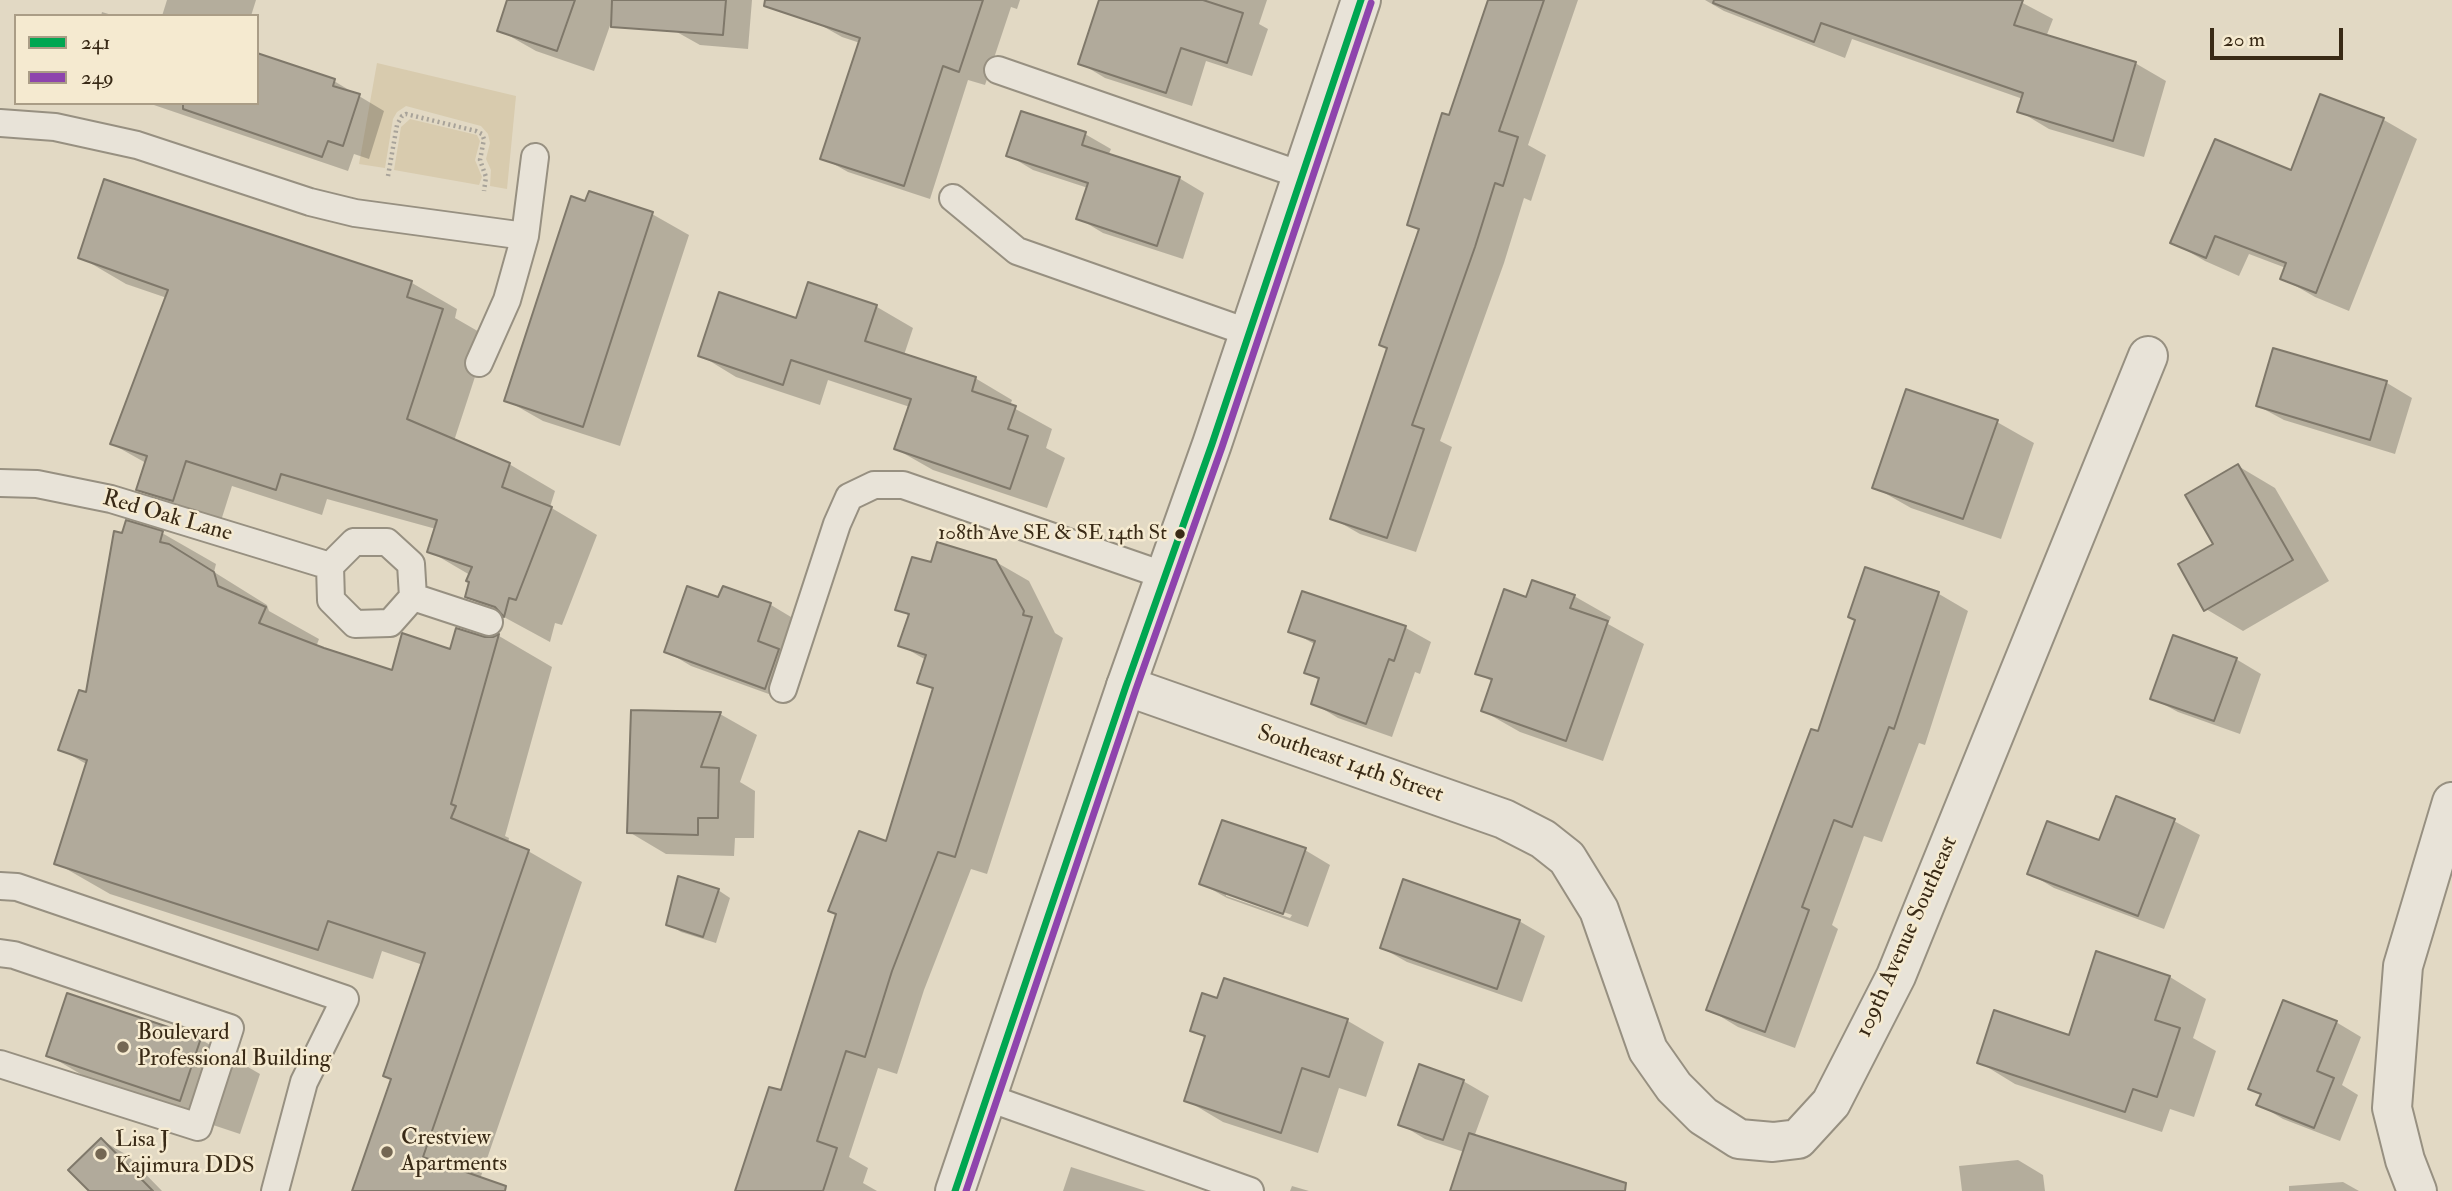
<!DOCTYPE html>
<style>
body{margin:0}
#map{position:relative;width:2452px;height:1191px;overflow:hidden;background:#e2d9c4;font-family:"IM FELL Double Pica",serif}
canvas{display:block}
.legend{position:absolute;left:14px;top:14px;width:245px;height:91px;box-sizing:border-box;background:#f5ead0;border:2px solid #aa9d86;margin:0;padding:9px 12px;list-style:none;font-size:21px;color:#392a16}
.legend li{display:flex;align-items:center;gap:14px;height:35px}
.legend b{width:35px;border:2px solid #aa9d86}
.scale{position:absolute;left:2210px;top:28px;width:133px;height:32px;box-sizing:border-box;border:4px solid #392a16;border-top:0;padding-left:9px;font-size:21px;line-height:24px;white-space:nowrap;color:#392a16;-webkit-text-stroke:5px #f5ead0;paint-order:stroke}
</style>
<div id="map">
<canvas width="2452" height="1191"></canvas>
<ul class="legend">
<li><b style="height:9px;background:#00a651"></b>241</li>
<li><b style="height:9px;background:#8e44ad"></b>249</li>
</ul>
<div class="scale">20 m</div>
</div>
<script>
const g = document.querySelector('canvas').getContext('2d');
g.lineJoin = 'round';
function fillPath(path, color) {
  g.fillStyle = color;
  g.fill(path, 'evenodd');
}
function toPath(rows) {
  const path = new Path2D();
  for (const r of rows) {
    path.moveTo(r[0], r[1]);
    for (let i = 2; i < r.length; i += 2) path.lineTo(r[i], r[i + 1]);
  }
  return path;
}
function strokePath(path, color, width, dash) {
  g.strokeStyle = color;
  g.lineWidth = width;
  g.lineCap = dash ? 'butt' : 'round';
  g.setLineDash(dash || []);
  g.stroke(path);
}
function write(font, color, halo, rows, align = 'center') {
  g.font = font + ' "IM FELL Double Pica",serif';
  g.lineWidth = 5;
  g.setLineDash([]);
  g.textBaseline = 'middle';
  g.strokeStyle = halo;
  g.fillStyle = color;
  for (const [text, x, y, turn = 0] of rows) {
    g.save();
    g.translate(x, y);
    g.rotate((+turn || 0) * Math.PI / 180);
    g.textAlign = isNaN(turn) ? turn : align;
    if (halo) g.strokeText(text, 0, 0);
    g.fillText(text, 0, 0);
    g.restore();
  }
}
const green = toPath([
 [377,63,516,96,507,189,490,186,491,170,486,159,490,143,488,134,481,126,406,106,397,112,393,119,385,168,359,164],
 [410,119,477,135,480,141,475,160,482,177,479,185,394,170,401,127]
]);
const shadow = toPath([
 [167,0,256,0,251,16,162,16],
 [509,0,619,0,594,71,536,51,499,30],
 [677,0,752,0,748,49,700,45,675,31],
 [825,0,1020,0,1017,9,1011,7,985,85,968,80,930,199,848,172,823,158,860,43,842,37,817,23],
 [1101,0,1267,0,1259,24,1268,29,1252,76,1206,61,1192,106,1105,78,1080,63],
 [1490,0,1578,0,1528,145,1546,155,1531,201,1524,198,1504,263,1440,441,1452,447,1416,552,1360,534,1332,518,1389,348,1420,231,1409,224,1450,117],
 [1705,0,2017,0,2053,19,2046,37,2135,63,2166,81,2144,157,2049,129,2019,111,2023,99,1852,39,1845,58,1724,11],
 [102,12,115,16,101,16],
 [334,81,384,111,369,159,354,154,348,171,148,103,257,103],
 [2321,96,2384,120,2417,139,2349,311,2315,297,2282,278,2286,268,2249,254,2239,276,2205,261,2172,242,2292,173],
 [1085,134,1111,149,1108,156,1179,178,1204,193,1183,259,1103,233,1078,218,1088,188,1033,170,1008,155],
 [105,181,412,283,457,309,455,318,488,337,454,441,509,464,555,491,550,507,597,535,562,625,555,623,550,642,467,597,470,575,429,551,436,529,327,499,322,515,232,486,219,527,184,516,138,489,146,463,112,444,167,298,126,284,80,257],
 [586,203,652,214,689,235,620,446,543,421,506,400],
 [809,285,877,307,913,328,904,355,975,378,1012,400,1010,406,1052,429,1046,448,1065,458,1047,508,933,470,896,449,910,407,828,380,820,405,736,377,700,355,797,320],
 [2275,351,2387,383,2412,398,2395,454,2284,420,2258,406],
 [1997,422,2034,443,2001,539,1911,508,1874,487],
 [2238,466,2275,488,2329,581,2243,631,2206,609,2215,544],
 [127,522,162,533,216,564,214,572,267,605,269,611,319,639,316,647,393,672,484,639,499,636,552,667,505,836,509,838,508,843,528,851,582,882,478,1185,498,1191,354,1191,393,1080,423,965,382,951,373,979,110,894,56,863,88,765,60,749,87,694],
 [996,562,1029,581,1055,633,1063,638,987,874,971,869,924,990,897,1074,878,1068,849,1157,868,1168,863,1183,877,1191,737,1191,782,1093,887,844,934,690,919,682,926,660,900,645,910,616,897,609,932,564],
 [1866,569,1939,594,1968,611,1925,745,1919,743,1882,842,1864,836,1832,925,1838,929,1795,1048,1738,1027,1708,1009,1819,734,1857,621],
 [724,588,771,605,796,620,804,665,791,702,691,666,666,651,719,599],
 [1303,593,1406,628,1431,642,1420,674,1415,672,1392,737,1338,718,1313,703,1320,681,1306,672,1316,645,1291,631],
 [1574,596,1611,617,1608,624,1644,644,1603,761,1520,732,1483,711,1493,682,1477,673,1528,599],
 [2236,659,2261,674,2240,734,2178,712,2152,698],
 [633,712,720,714,757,735,740,782,755,791,754,838,735,838,734,856,666,854,629,832],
 [2174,821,2200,835,2164,929,2054,888,2029,873,2100,842],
 [1305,850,1330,865,1308,927,1227,898,1202,884],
 [1226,892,1292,915,1290,918,1226,896],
 [718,890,730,898,716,943,681,932,668,924],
 [1519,921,1545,936,1522,1002,1407,962,1382,948],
 [2098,953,2170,977,2206,999,2193,1038,2216,1051,2194,1117,2170,1109,2162,1132,2015,1084,1979,1062,2070,1037],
 [1225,980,1348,1021,1384,1042,1366,1097,1339,1088,1318,1153,1223,1122,1186,1100,1206,1038,1192,1030,1218,1000],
 [2336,1022,2361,1037,2342,1085,2358,1095,2340,1141,2283,1119,2258,1104,2262,1095,2250,1088],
 [200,1039,260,1074,240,1134,108,1090,48,1055],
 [1463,1081,1489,1096,1474,1137,1614,1191,1452,1191,1464,1152,1425,1139,1400,1124],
 [101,1140,127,1155,162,1191,92,1191],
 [2018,1160,2043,1175,2045,1191,1962,1191,1959,1166],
 [1071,1167,1146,1191,1063,1191],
 [2343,1182,2359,1191,2289,1191,2289,1186],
 [1292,1186,1309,1191,1290,1191]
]);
const building = toPath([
 [507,0,575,0,557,51,497,31,507,0],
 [612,0,726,0,723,35,611,27,612,0],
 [765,0,983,0,959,72,943,66,904,186,820,159,860,38,764,6,765,0],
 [1099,0,1203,0,1243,13,1227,63,1181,48,1166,93,1078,64,1099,0],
 [1488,0,1544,0,1499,131,1518,137,1503,186,1495,183,1475,247,1412,425,1424,429,1387,538,1330,519,1387,348,1379,345,1419,229,1407,225,1442,113,1449,115,1488,0],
 [1714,0,2023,0,2014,25,2136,62,2113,141,2017,112,2023,93,1821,23,1814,42,1713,3,1714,0],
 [257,53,335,79,333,86,360,94,343,146,328,141,322,157,183,109,183,103,257,103,257,53],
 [2320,94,2384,118,2316,293,2280,279,2286,263,2215,236,2206,258,2170,243,2215,139,2291,170,2320,94],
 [1021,111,1086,132,1082,145,1180,177,1157,246,1076,219,1088,183,1006,156,1021,111],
 [104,179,412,281,407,297,443,309,407,419,510,463,502,487,552,507,516,600,509,598,504,617,495,607,465,597,469,582,466,581,472,567,427,552,437,520,281,474,276,490,186,461,173,501,136,490,147,456,110,444,168,290,78,258,104,179],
 [589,191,653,212,583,427,504,401,571,196,585,201,589,191],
 [808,282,877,305,865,341,976,377,972,391,1016,406,1008,429,1028,436,1010,489,894,449,911,399,791,360,783,385,698,356,719,292,796,318,808,282],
 [2273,348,2387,381,2370,440,2256,406,2273,348],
 [1906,389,1998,420,1963,519,1872,488,1906,389],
 [2238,464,2293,560,2204,611,2178,564,2213,544,2185,495,2238,464],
 [126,520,163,531,160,542,169,544,214,572,218,586,266,607,259,623,324,648,392,670,402,633,450,649,456,628,485,637,493,637,499,634,451,804,456,806,451,818,529,850,423,1157,506,1186,505,1191,352,1191,391,1079,383,1076,425,953,328,921,318,950,54,864,87,760,58,750,79,690,86,692,114,531,122,533,126,520],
 [937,542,996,560,1024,611,1023,615,1032,617,955,857,938,852,892,971,865,1057,846,1051,817,1141,837,1148,823,1191,735,1191,769,1087,781,1090,836,914,828,911,859,831,886,841,933,688,917,683,926,655,898,646,909,614,895,610,912,557,931,562,937,542],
 [1865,567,1939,592,1894,729,1889,727,1852,827,1834,820,1802,907,1809,910,1765,1032,1706,1010,1811,729,1818,731,1855,620,1848,617,1865,567],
 [1532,580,1575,595,1570,608,1608,621,1566,741,1481,711,1492,679,1475,674,1504,589,1526,597,1532,580],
 [687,586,718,597,723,586,771,603,758,641,779,649,765,689,664,652,687,586],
 [1302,591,1406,626,1394,661,1389,659,1366,724,1311,704,1319,678,1304,673,1315,641,1288,632,1302,591],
 [2173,635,2237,658,2214,721,2150,699,2173,635],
 [631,710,721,712,701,767,719,768,718,818,698,818,698,835,627,833,631,710],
 [2116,796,2175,819,2138,916,2027,874,2047,821,2099,840,2116,796],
 [1222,820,1306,848,1283,914,1199,884,1222,820],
 [678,876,719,889,703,937,666,925,678,876],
 [1403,879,1520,920,1497,989,1380,948,1403,879],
 [2096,951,2170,976,2155,1020,2180,1028,2157,1097,2133,1089,2125,1112,1977,1063,1994,1010,2069,1035,2096,951],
 [1224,978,1348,1019,1329,1077,1302,1068,1281,1133,1184,1101,1205,1036,1190,1031,1202,993,1217,998,1224,978],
 [67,993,201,1038,180,1101,46,1056,67,993],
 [2283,1000,2337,1021,2317,1071,2334,1078,2314,1128,2256,1105,2261,1094,2248,1089,2283,1000],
 [1419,1064,1464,1080,1443,1140,1398,1125,1419,1064],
 [1469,1133,1626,1183,1625,1191,1450,1191,1469,1133],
 [101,1138,153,1191,89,1191,68,1170,101,1138]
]);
const path = toPath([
 [388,176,397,125,402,116,406,114,476,131,482,134,484,139,480,160,486,177,484,191]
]);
const service = toPath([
 [998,70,1301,175],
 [0,123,55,127,137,145,310,202,355,213,525,236],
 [953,198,1017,251,1250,333],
 [479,363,507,300,525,236,535,157],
 [0,483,37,484,111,499,330,566],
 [354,542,387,542,411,564,413,597,390,623,355,624,331,600,330,566,354,542],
 [413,597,489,622],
 [783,689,837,524,849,497,874,485,903,485,1166,576],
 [0,886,17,887,345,999,304,1082,275,1191],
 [0,953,14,955,230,1028,198,1127,0,1064],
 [986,1097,1250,1191]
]);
const minor = toPath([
 [1126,686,1504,819,1543,839,1567,858,1599,910,1648,1050,1674,1087,1703,1116,1739,1139,1773,1142,1798,1139,1831,1103,1896,976,2148,356],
 [2417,1191,2405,1160,2392,1108,2403,966,2452,802]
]);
const tertiary = toPath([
 [955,1191,1126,686,1212,444,1361,0]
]);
const bus1 = toPath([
 [955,1191,1126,686,1212,444,1361,0]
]);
const bus2 = toPath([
 [966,1191,1136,689,1222,447,1371,3]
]);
const markers = [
 [1180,534,6,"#392a16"],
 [123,1047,7,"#746753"],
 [387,1152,7,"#746753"],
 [101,1154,7,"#746753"]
];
const busNames = [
 ["108th Ave SE & SE 14th St",1167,534]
];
const streetNames = [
 ["Red Oak Lane",167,517,16],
 ["Southeast 14th Street",1350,765,19],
 ["109th Avenue Southeast",1908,937,-66]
];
const poiNames = [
 ["Boulevard",137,1034],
 ["Professional Building",137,1060],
 ["Crestview",401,1139],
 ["Apartments",401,1165],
 ["Lisa J",115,1141],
 ["Kajimura DDS",115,1167]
];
fillPath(green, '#d8cbae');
fillPath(shadow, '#0003');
fillPath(building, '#b1aa9b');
strokePath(building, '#7f786a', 2);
strokePath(service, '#979081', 30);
strokePath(minor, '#979081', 42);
strokePath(tertiary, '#979081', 42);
strokePath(path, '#a8a39a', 4.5, [2, 3.5]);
strokePath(service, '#e8e3d8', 26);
strokePath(minor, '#e8e3d8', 38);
strokePath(tertiary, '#e8e3d8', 38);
strokePath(bus1, '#00a651', 7);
strokePath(bus2, '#8e44ad', 7);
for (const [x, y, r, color] of markers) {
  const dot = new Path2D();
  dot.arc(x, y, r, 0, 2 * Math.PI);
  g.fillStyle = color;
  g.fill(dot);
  strokePath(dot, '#f5ead0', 2.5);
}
write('21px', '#392a16', '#f5ead0', busNames, 'right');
write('23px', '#392a16', '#f5ead0', streetNames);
write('23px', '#392a16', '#f5ead0', poiNames, 'left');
</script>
